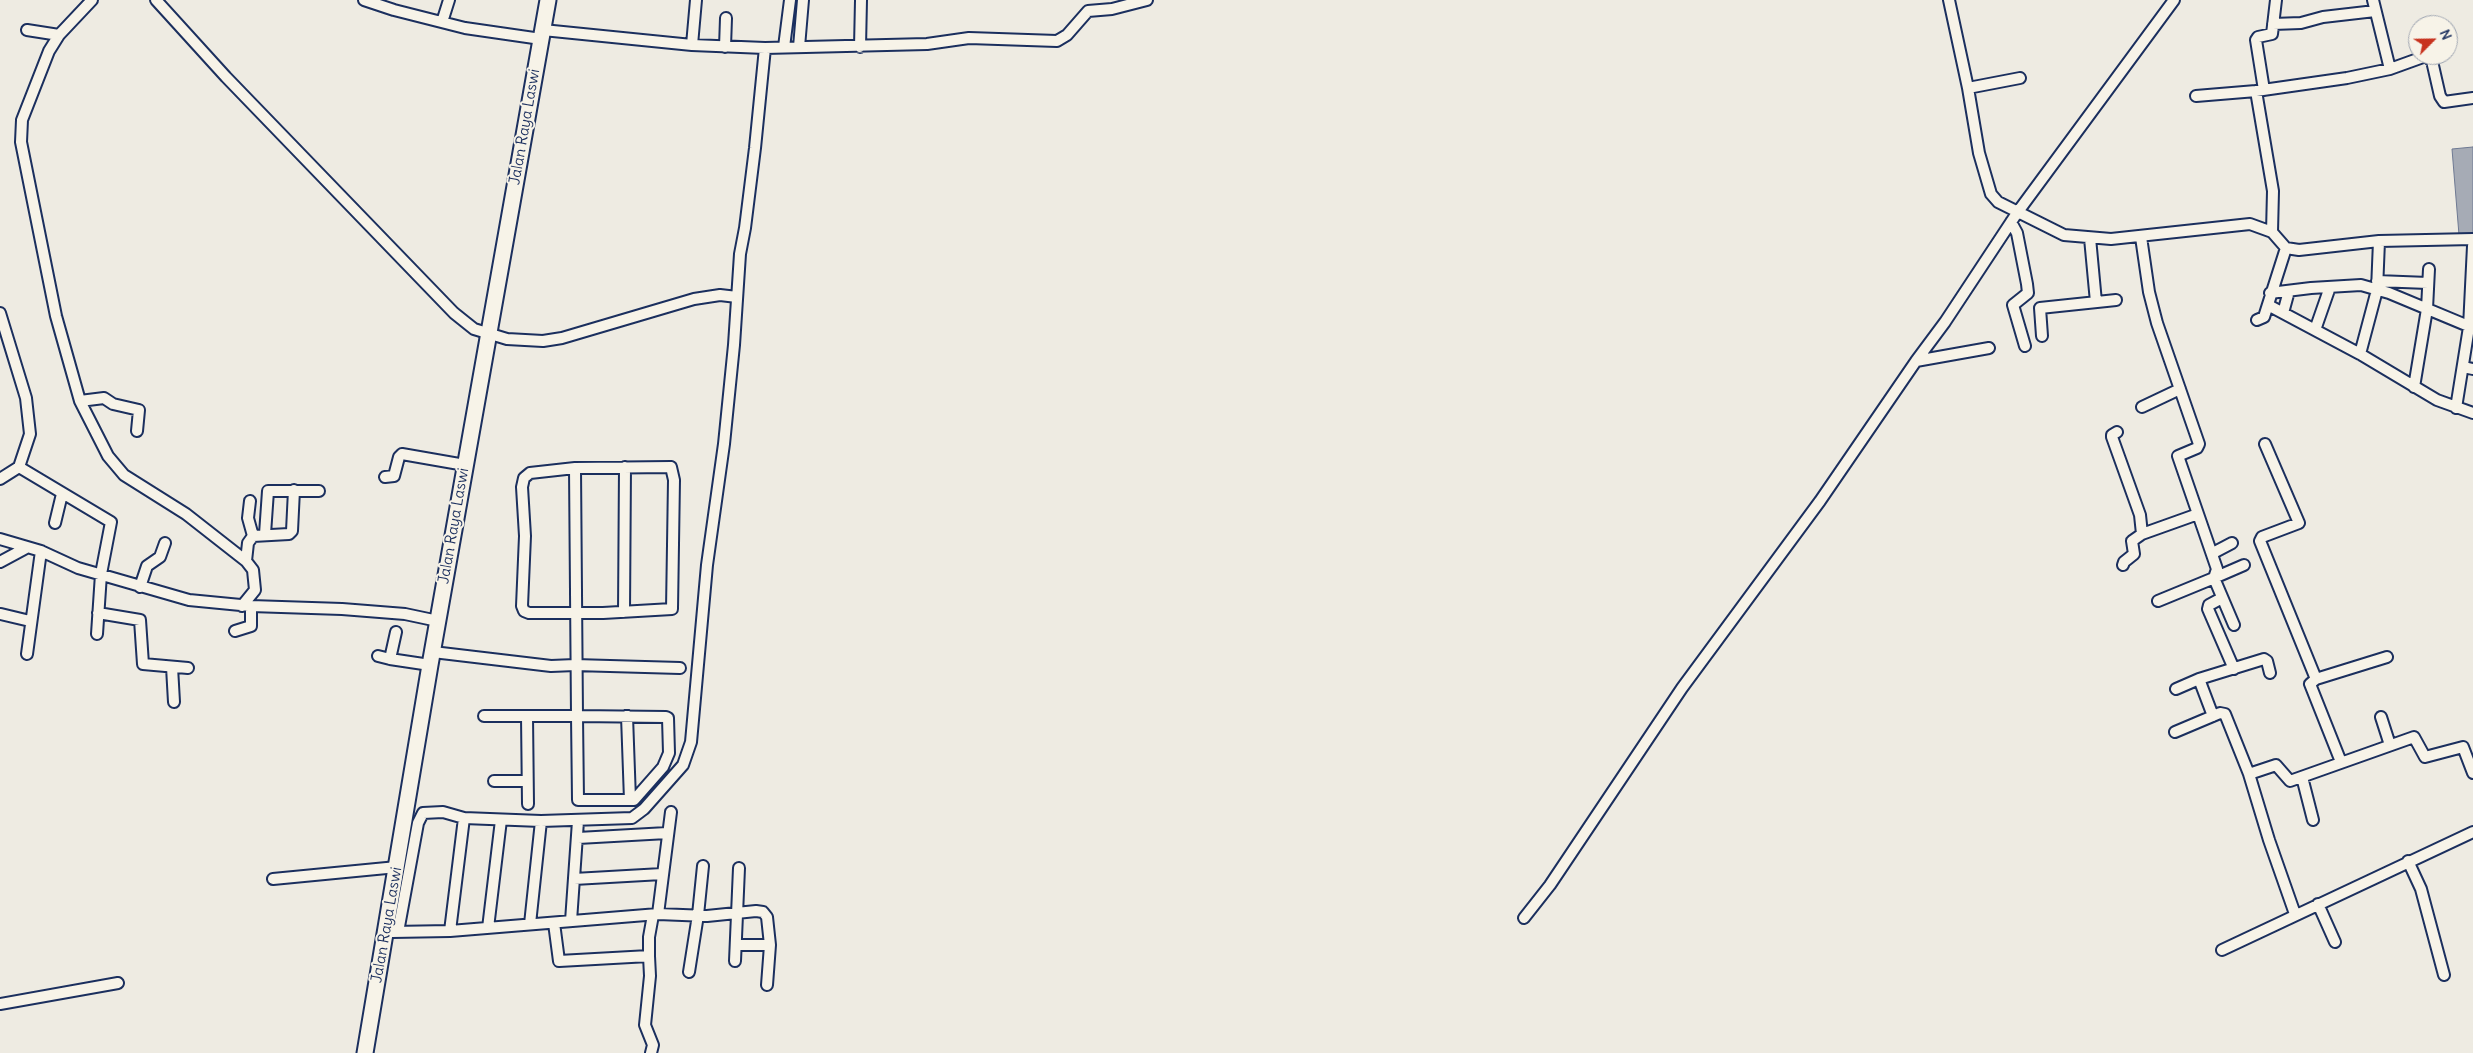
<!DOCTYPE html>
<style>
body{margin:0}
#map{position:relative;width:2473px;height:1053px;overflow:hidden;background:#eeebe2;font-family:Delius,sans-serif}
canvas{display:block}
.north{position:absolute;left:2408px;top:15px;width:50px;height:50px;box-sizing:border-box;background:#f7f3e8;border:1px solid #9fa5b1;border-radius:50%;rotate:67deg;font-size:14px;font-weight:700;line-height:20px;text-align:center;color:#1b2f5e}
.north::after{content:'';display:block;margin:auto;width:18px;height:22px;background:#c8321e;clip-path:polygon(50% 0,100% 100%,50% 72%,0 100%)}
</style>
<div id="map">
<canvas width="2473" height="1053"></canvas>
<div class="north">N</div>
</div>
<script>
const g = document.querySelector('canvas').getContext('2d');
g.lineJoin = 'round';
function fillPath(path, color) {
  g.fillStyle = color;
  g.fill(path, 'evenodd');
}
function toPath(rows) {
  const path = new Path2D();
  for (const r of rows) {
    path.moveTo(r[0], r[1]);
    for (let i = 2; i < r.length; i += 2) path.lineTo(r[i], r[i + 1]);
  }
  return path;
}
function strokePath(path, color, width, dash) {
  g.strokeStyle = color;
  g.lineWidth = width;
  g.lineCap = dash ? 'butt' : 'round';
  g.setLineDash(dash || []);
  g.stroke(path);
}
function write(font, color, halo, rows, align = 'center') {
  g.font = font + ' Delius,sans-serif';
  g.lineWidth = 4;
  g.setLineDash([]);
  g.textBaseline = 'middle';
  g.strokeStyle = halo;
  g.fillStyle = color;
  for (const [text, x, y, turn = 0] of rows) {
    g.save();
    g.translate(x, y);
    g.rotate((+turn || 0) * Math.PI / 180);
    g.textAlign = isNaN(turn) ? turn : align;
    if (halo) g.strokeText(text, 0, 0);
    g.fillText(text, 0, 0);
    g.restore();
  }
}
const water = toPath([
 [2473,147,2473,235,2459,235,2452,149,2473,147]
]);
const minor = toPath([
 [92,0,59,35,49,51,22,120,21,142,56,316,80,401,108,456,124,475,186,514,246,561,253,570,255,590,242,606],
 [156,0,226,77,454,313,474,329,507,339,543,341,562,338,694,299,720,295,737,297],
 [364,0,394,10,465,28,541,39],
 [1949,0,1968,88,1979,153,1991,194,1998,202,2064,235,2111,239,2250,224,2272,232,2286,248,2299,250,2379,241,2473,239],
 [2373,0,2390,69],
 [443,19,449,0],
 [2273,24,2301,23,2323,17,2375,11],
 [27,30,59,35],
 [543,30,692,45,765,48,927,44,969,38,1057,41,1067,35,1088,11,1112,9,1147,0],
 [692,45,696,0],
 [725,47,726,18],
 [784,47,790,0],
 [799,47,803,0],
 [860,47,861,0],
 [1968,88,2020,78],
 [2264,90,2256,40,2258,37,2272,34,2276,0],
 [2256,91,2273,191,2272,232],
 [2196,96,2256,91,2347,78,2390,69,2426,56,2432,61,2440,96,2444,102,2473,98],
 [2011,222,2017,233,2027,284,2028,293,2013,305,2025,346],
 [2141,237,2149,292,2157,323,2199,444,2197,448,2178,456,2217,569,2214,578,2158,601],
 [2090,238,2096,302],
 [2377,281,2428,283],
 [2270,293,2311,288,2361,285,2389,293,2473,328],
 [2268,305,2360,354,2437,400,2473,413],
 [0,313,26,398,30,434,19,467,0,479],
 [2283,313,2289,291],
 [2257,320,2264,317,2286,248],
 [2315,330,2330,287],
 [2042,336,2040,308,2116,300],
 [2360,354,2377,290,2379,241],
 [1916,361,1945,322,2017,213,2174,0],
 [2463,367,2473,369],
 [2414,387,2427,309,2429,269],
 [80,401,104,398,113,404,139,410,137,431],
 [2142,407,2180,389],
 [2456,408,2469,327,2473,246],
 [2117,432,2112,435,2112,437,2140,515,2142,534],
 [2265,444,2299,523,2262,537,2260,541,2316,679],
 [19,467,111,522,101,574,97,634],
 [671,467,674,480,672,609,603,613,529,613,524,611,522,606,525,536,522,487,524,478,530,473,575,468,671,467],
 [385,477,394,476,399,457,402,454,465,465],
 [250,501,248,518,253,536],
 [55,523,62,494],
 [265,534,268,491,319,491],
 [0,539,41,551,78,568,189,600,251,606,342,609,405,614,438,621],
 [2213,553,2232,543],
 [246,561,248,543,253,536,289,534,292,531,294,490],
 [0,562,26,548],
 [2123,565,2124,562,2134,554,2132,541,2142,534,2198,514],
 [140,587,147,566,160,557,165,543],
 [2222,598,2209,605,2208,609,2234,669],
 [624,612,625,467],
 [98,613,140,620,143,664,188,668],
 [1,614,30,621],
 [2234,625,2214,578,2244,565],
 [235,631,251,626,251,606],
 [396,632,390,659,430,665],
 [433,652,551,666,575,665,680,668],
 [27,654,41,551],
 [378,656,390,659],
 [172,667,174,702],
 [2199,679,2213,716],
 [2176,689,2199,679,2264,659,2267,661,2270,673],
 [484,716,527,716],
 [627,716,630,800],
 [2381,717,2390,745],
 [2175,732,2220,713,2225,714,2249,774,2269,840,2295,914],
 [2341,762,2310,684,2316,679,2387,657],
 [2249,774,2276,765,2290,781,2414,737,2425,757,2463,747,2473,773],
 [2302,777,2313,820],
 [494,781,527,781],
 [528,804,527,716,577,716,578,800,634,800,663,767,669,753,668,718,666,717,577,716,575,468],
 [578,838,667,833],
 [2408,861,2421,889,2444,975],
 [273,879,397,867],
 [574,879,662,874],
 [2318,904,2335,942],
 [658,914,671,812],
 [1524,918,1550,885,1682,688,1820,501,1916,361,1989,348],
 [571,921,578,821],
 [554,923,559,961,649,956,649,937,653,915],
 [530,924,541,821],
 [488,928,501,820],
 [450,931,464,818],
 [392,932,450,931,658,914,707,916,756,911,763,912,767,917,770,945],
 [398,932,418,823,423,813,443,812,464,818,541,821,632,818,644,809,683,765,691,742,707,565,724,444,734,345,740,254,745,228,755,148,765,48],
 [736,945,770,945,767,985],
 [2222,950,2473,832],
 [649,956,650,976,645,1025,653,1045,651,1053],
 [735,961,739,868],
 [689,972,698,915,703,866],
 [0,1004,118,983]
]);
const primary = toPath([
 [365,1053,430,665,548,0]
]);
const streetNames = [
 ["Jalan Raya Laswi",525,127,-80],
 ["Jalan Raya Laswi",454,526,-80],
 ["Jalan Raya Laswi",387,925,-80]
];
fillPath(water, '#a6abb5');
strokePath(water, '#6e7992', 1);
strokePath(minor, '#1b2f5e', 14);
strokePath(primary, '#1b2f5e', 19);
strokePath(minor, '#f7f3e8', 10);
strokePath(primary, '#f7f3e8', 15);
write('15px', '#1b2f5e', '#f7f3e8', streetNames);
</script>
